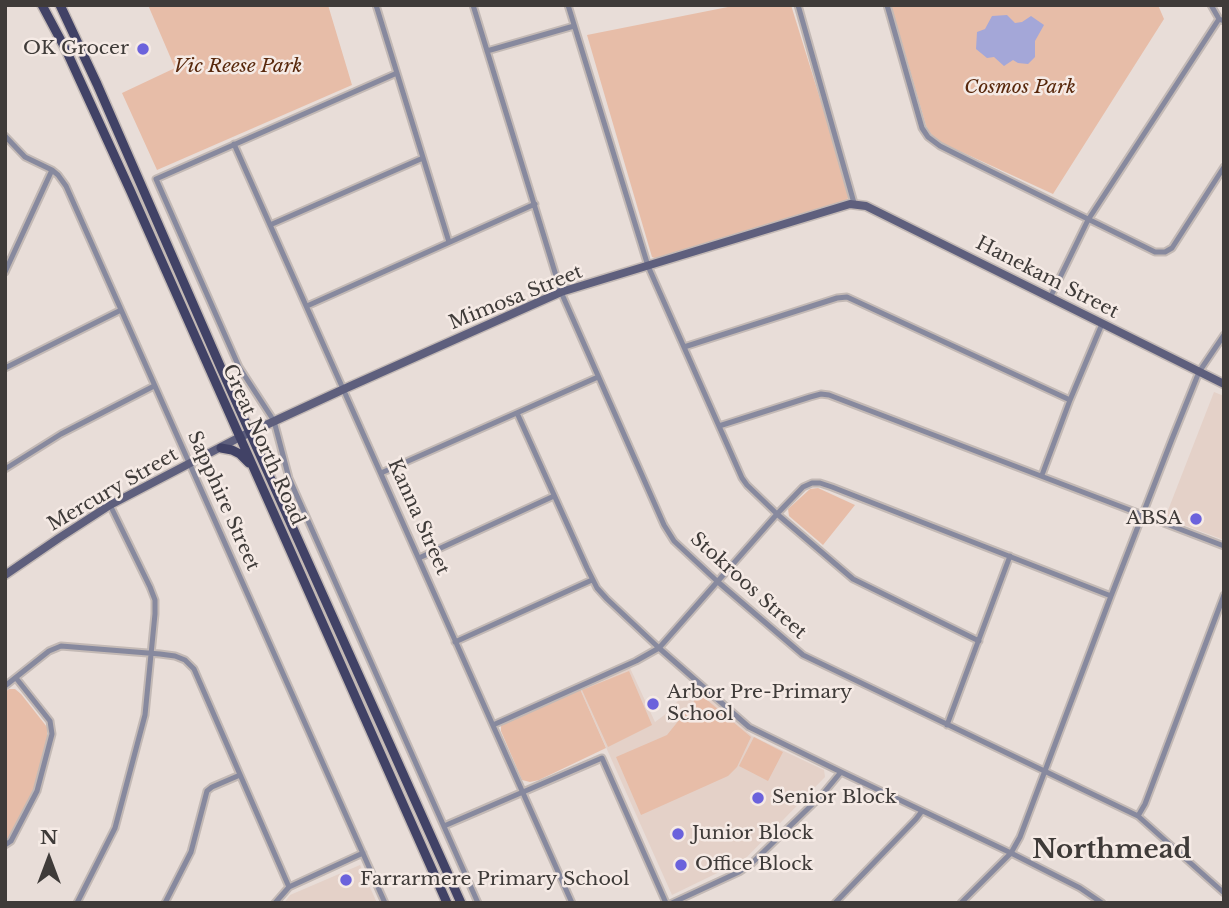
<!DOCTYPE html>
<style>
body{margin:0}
#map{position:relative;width:1229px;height:908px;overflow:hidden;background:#e8ddd8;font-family:"Libre Baskerville",serif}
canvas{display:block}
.frame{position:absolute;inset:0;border:7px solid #3f3b39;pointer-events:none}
.north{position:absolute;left:14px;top:824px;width:70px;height:70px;-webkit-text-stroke:5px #f5eae5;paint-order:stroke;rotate:0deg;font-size:19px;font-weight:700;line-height:28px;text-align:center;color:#3f3b39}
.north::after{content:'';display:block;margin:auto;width:24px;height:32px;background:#3f3b39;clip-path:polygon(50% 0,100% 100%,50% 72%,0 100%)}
</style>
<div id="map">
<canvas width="1229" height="908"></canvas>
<div class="frame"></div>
<div class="north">N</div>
</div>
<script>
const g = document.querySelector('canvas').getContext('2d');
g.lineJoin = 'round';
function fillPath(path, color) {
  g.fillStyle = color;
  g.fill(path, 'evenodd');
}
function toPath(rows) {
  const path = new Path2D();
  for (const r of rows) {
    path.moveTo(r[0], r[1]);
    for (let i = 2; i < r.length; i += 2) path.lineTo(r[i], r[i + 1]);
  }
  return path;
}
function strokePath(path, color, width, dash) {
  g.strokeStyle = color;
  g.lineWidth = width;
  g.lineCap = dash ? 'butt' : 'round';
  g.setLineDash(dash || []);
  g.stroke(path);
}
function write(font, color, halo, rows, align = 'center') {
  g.font = font + ' "Libre Baskerville",serif';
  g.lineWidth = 5;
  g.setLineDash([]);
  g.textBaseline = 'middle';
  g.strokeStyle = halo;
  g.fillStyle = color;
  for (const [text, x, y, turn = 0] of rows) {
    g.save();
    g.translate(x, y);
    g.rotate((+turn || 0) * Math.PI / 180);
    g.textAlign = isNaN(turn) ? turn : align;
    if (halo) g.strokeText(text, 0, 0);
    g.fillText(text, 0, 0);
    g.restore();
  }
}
const built = toPath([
 [1214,392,1224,396,1224,540,1165,518],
 [630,668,655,722,667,713,694,683,752,736,824,770,825,777,744,860,672,895,580,689],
 [360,865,377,903,284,903,290,895]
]);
const green = toPath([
 [148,5,328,5,352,85,157,170,122,93,175,68],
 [738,5,791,5,848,189,849,196,847,200,657,259,652,257,587,35],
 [891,5,1158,5,1164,19,1053,194,942,143,933,136,927,129],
 [818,488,855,505,823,545,789,516,788,509,810,489],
 [629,671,652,725,608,747,582,690],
 [9,689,15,689,21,694,47,727,47,737,32,797,10,840,5,841,5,692],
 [580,689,606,748,539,780,530,782,522,780,501,731,501,724,505,720],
 [700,694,751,737,737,767,728,776,641,815,616,757,667,735],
 [754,737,783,752,768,781,739,766]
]);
const water = toPath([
 [1007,15,1015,23,1022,22,1031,16,1044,25,1035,41,1035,57,1028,64,1018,63,1013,60,1004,66,994,57,987,58,976,49,977,32,985,29,992,16]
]);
const street = toPath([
 [376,5,449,242],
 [473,5,561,292,664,525,674,541,718,582,803,655,1138,816,1224,893],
 [568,5,648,266,742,478,747,485,777,514,853,579,979,641],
 [798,5,854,203],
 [887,5,922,128,928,137,940,146,976,164,1155,252,1165,252,1172,248,1224,167],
 [1211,5,1219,19,1224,21],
 [487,51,574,26],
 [397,73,156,179,239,367,274,421,289,478,478,903],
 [5,136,25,157,52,170,58,175,66,186,385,903],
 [234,144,572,903],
 [270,225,423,158],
 [5,272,52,170],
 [1050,298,1088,220,1219,19],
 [307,306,535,204],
 [684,347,837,298,847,297,1070,400],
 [5,368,121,310],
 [517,413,587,568,597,588,607,599,659,648,749,727,841,772,1011,853,1080,888,1102,903],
 [719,426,810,397,821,394,829,395,1224,546],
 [5,469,61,434,154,386],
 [381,473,598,377],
 [1042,475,1070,400,1102,324],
 [419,558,554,496],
 [455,642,592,580],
 [5,686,49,651,61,646,160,654,175,656,185,660,194,669,289,887],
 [493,725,636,661,659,648,777,514,803,487,812,483,820,483,832,487,1111,596],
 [947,725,1010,556],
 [1138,816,1145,804,1224,595],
 [444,826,602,758,666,903],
 [5,845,11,841,37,791,52,734,50,721,16,678],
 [77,903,115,828,145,715,155,614,155,600,150,587,110,505],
 [165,903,191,852,207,791,212,787,240,775],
 [275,903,289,887,363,853],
 [672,903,739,872,751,864,822,795,841,772],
 [835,903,916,819,922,811],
 [961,903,1011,853,1020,837,1111,596,1172,439,1199,372,1224,335]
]);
const secondary = toPath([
 [5,575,59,538,110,505,240,437,344,389,561,292,850,204,866,206,1224,384]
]);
const primary = toPath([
 [42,5,66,50,131,192,447,903],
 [60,5,97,84,221,368,461,903],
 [221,448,232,450,240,454,249,463]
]);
const markers = [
 [143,49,7,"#6b62dc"],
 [1196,519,7,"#6b62dc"],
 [653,704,7,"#6b62dc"],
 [758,798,7,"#6b62dc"],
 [678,834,7,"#6b62dc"],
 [681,865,7,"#6b62dc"],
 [346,880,7,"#6b62dc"]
];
const poiNames = [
 ["OK Grocer",129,49,"right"],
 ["ABSA",1182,519,"right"],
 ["Arbor Pre-Primary",667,693],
 ["School",667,715],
 ["Senior Block",772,798],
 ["Junior Block",692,834],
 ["Office Block",695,865],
 ["Farrarmere Primary School",360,880]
];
const parkNames = [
 ["Vic Reese Park",238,67],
 ["Cosmos Park",1020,88]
];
const streetNames = [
 ["Hanekam Street",1047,278,27],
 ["Mimosa Street",516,298,-22],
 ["Great North Road",263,445,66],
 ["Mercury Street",113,490,-30],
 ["Sapphire Street",223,501,66],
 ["Kanna Street",418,517,66],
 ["Stokroos Street",748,586,42]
];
const districtNames = [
 ["Northmead",1112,851]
];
fillPath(built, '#e4d1c8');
fillPath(green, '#e7bda8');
fillPath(water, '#a4a7d8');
strokePath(street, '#c3b9b5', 9);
strokePath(secondary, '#c3b9b5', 11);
strokePath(primary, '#c3b9b5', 12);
strokePath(street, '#87899e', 5);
strokePath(secondary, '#5e5f7d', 8);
strokePath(primary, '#414266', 9);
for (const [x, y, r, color] of markers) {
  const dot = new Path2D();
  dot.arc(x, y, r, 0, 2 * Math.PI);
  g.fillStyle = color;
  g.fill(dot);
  strokePath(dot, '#f5eae5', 2.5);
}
write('19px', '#3f3b39', '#f5eae5', poiNames, 'left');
write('italic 19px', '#58280c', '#f5eae5', parkNames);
write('19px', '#3f3b39', '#f5eae5', streetNames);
write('bold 26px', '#3f3b39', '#f5eae5', districtNames);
</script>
